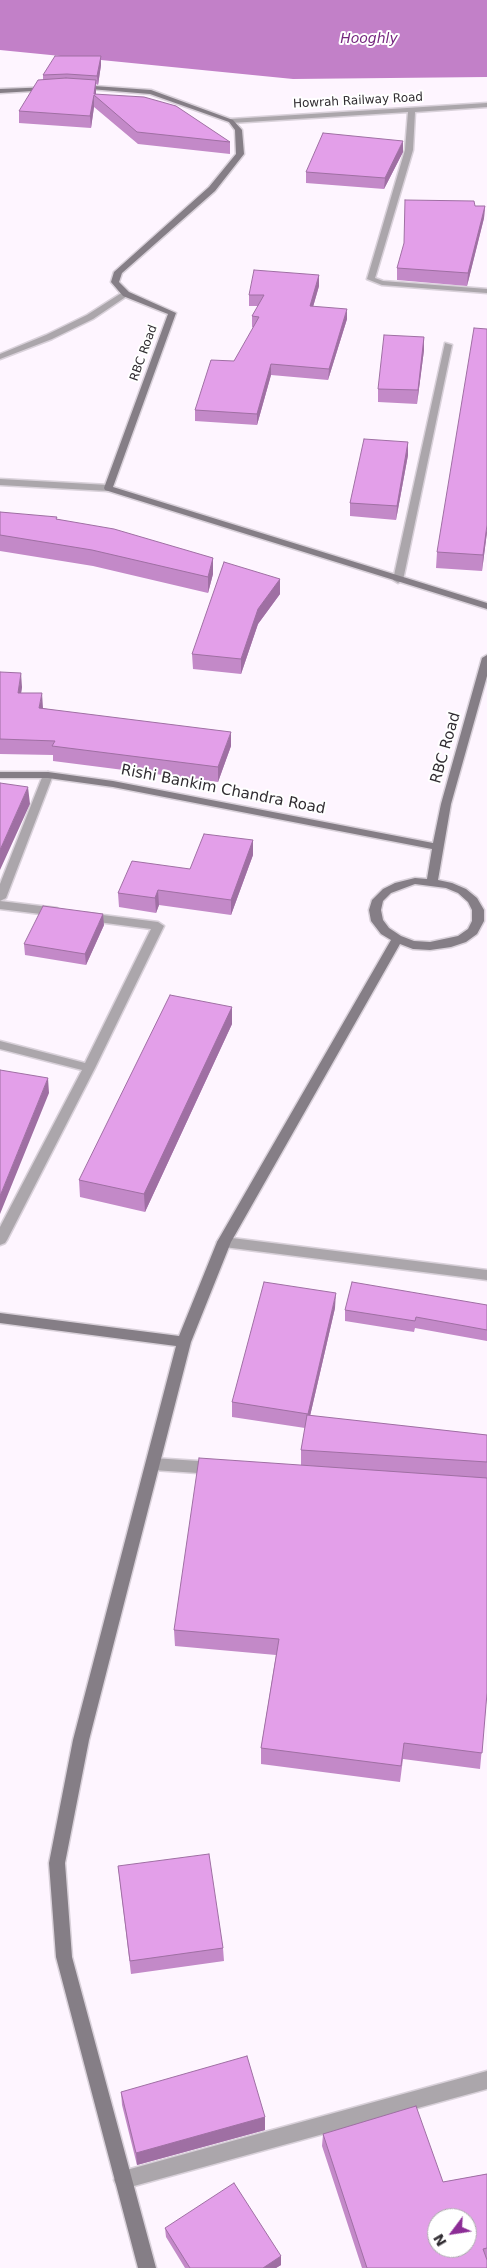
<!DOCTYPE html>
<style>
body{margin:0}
#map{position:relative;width:487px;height:2268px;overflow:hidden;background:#fef5ff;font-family:"DejaVu Sans",sans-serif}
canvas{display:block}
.north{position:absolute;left:427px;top:2208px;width:50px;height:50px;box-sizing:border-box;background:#fff;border:1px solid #acabad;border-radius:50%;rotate:239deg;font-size:14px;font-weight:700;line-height:20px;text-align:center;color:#302c31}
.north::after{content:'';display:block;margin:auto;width:18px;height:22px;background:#8c2d96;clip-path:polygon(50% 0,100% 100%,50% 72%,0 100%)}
</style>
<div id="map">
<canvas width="487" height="2268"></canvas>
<div class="north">N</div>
</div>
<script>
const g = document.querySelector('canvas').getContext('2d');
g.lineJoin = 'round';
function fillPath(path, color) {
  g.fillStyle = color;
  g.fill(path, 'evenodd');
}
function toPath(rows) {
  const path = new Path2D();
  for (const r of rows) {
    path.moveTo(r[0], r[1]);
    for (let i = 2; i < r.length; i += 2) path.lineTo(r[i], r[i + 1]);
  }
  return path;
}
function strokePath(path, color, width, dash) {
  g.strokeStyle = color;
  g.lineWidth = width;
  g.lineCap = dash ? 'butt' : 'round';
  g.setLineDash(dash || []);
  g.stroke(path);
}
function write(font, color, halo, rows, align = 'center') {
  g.font = font + ' "DejaVu Sans",sans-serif';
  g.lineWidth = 4;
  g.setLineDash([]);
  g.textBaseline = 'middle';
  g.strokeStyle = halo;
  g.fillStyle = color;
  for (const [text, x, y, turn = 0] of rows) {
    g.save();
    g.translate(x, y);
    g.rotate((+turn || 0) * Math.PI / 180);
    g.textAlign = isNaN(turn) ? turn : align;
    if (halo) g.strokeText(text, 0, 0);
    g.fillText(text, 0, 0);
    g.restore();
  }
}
const water = toPath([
 [0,0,487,0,487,77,293,79,0,50]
]);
const lane = toPath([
 [123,292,130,294,93,319,52,339,0,359,0,354,46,335,87,315,123,292],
 [445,343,452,345,403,580,398,583,393,580,445,343],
 [0,479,108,485,112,488,108,491,0,485,0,479]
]);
const street = toPath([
 [487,103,487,107,415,112,413,150,375,278,383,281,487,289,487,293,382,285,367,279,405,150,408,112,231,123,228,121,231,119,487,103],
 [48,772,53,775,6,898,0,901,57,908,63,912,57,916,0,909,0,884,43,775,48,772],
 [87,913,158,922,164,926,95,1068,7,1240,5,1243,0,1245,0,1227,82,1070,0,1049,0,1041,85,1063,151,929,83,920,81,917,87,913],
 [224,1237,487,1270,487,1280,224,1247,219,1245,217,1242,219,1239,224,1237],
 [153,1458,213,1462,218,1464,220,1468,218,1472,213,1474,153,1470,148,1468,146,1464,148,1460,153,1458],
 [487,2071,487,2089,123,2189,117,2186,114,2180,117,2174,123,2171,487,2071]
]);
const secondary = toPath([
 [80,85,151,90,233,120,242,130,244,154,215,191,122,273,119,282,129,292,176,313,113,487,487,603,487,609,105,490,104,488,168,314,123,296,111,282,114,272,209,187,236,154,235,130,229,122,150,94,78,88,78,86,80,85],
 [52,87,53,88,50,90,0,93,0,89,52,87],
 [487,655,487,676,451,804,438,880,452,883,466,889,477,898,484,910,484,921,477,934,466,942,451,947,430,950,413,949,400,944,231,1242,191,1342,89,1740,65,1863,72,1957,156,2268,138,2268,56,1957,49,1863,73,1740,176,1346,0,1323,0,1313,179,1336,217,1242,391,940,381,934,371,921,369,910,372,900,383,889,395,883,415,878,427,879,432,849,113,787,48,778,0,778,0,772,48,772,113,781,433,843,441,804,482,658,487,655],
 [415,884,446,888,458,893,468,902,472,910,472,921,468,929,458,936,430,942,414,941,401,936,389,928,383,920,381,910,383,901,391,893,415,884]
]);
const wall = toPath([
 [101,56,101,65,98,85,96,84,96,94,230,142,230,154,138,144,94,107,91,128,19,123,19,111,43,80,43,75],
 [403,152,384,189,306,183,306,172],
 [475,206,485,206,484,218,467,286,397,280,397,268],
 [319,275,319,286,313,307,347,319,328,380,271,375,257,425,195,421,195,410,234,361,254,328,252,327,252,316,258,306,249,306,249,295],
 [424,337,424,350,417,404,378,402,378,389],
 [408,442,408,455,396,520,350,516,350,503],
 [0,512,57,519,213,558,213,574,208,593,93,566,0,551],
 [487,532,482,571,436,568,437,552],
 [280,579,280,594,258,624,241,674,193,669,192,654],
 [0,672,22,687,21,693,43,708,231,746,218,782,53,761,53,755,0,754],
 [253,840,253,855,231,915,159,905,156,913,119,907,118,893,190,869],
 [104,925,86,965,25,955,24,944],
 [232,1007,232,1024,145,1212,80,1197,79,1180],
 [487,1305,487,1341,415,1328,414,1332,345,1321,345,1310],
 [335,1308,310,1416,487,1435,487,1693,480,1769,403,1759,400,1782,261,1764,261,1748,276,1655,175,1646,174,1630,301,1465,301,1450,305,1428,232,1417,232,1402],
 [118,1866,223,1948,224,1961,131,1974],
 [121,2092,265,2117,265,2130,137,2165,122,2105],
 [323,2134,443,2182,487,2174,487,2268,362,2268,322,2146],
 [165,2228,281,2256,281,2265,276,2268,185,2268,166,2237]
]);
const shadedWall = toPath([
 [101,56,101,65,98,85,97,76],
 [96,80,96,97,94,95],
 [94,95,94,107,91,128,90,116],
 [403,141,403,152,384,189,385,178],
 [485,206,484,218,467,286,468,273],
 [319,275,319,286,310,317,310,306],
 [347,309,347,319,328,380,329,369],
 [424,337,424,350,417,404,418,390],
 [271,364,271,375,257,425,257,414],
 [408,442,408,455,396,520,397,506],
 [487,525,487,532,482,571,483,555],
 [213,558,213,574,208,593,208,577],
 [280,579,280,594,258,624,241,674,241,659,258,609],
 [21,673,22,687,19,707,18,693],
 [42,693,43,708,40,722,39,708],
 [231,732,231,746,218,782,218,767],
 [28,787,30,804,0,870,0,850],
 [253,840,253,855,231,915,231,900],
 [158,890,159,905,156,913,155,898],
 [103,914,104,925,86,965,85,954],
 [232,1007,232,1024,145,1212,144,1194],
 [48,1078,49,1093,0,1214,0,1196],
 [336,1293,335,1308,307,1429,308,1414],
 [265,2117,265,2130,137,2165,136,2153],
 [281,2256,281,2265,276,2268,263,2268]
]);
const building = toPath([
 [55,56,101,56,97,76,67,74,43,75,55,56],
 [66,78,96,80,94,94,144,97,176,106,230,142,137,132,94,95,90,116,19,111,38,80,66,78],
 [323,133,403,141,385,178,306,172,323,133],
 [405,200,474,201,475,206,485,206,468,273,397,268,404,243,405,200],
 [254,270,319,275,310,306,347,309,329,369,271,364,257,414,195,410,211,360,234,361,259,317,252,316,264,295,249,295,254,270],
 [474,328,487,329,487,525,483,555,437,552,474,328],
 [384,335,424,337,418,390,378,389,384,335],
 [364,439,408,442,397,506,350,503,364,439],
 [0,512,57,517,56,519,114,529,213,558,208,577,92,550,0,535,0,512],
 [224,562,280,579,258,609,241,659,192,654,224,562],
 [0,672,21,673,18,693,42,693,39,708,231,732,218,767,52,746,55,741,0,739,0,672],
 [0,783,28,787,0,850,0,783],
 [204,834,253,840,231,900,158,890,155,898,118,893,132,861,190,869,204,834],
 [43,906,103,914,85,954,24,944,43,906],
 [170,995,232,1007,144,1194,79,1180,170,995],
 [0,1070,48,1078,0,1196,0,1070],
 [264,1282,336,1293,308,1414,232,1402,264,1282],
 [352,1282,487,1305,487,1330,416,1317,415,1321,345,1310,352,1282],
 [307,1415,487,1435,487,1462,301,1450,307,1415],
 [199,1458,487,1478,487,1693,482,1753,404,1743,401,1766,261,1748,279,1639,174,1630,199,1458],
 [209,1854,223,1948,130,1961,118,1866,209,1854],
 [247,2056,265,2117,136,2153,121,2092,247,2056],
 [416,2106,443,2182,487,2174,487,2248,483,2249,487,2260,487,2268,367,2268,323,2134,416,2106],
 [437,2218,467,2218,467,2248,437,2248,437,2218],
 [234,2183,281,2256,263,2268,190,2268,165,2228,234,2183]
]);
const farStreetnames = [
 ["Howrah Railway Road",358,101,-3],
 ["RBC Road",144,353,-70]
];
const farWaternames = [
 ["Hooghly",369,39]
];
const streetNames = [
 ["RBC Road",446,748,-74],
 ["Rishi Bankim Chandra Road",223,790,11]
];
fillPath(water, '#c280c8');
strokePath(lane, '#d9d1da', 3);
strokePath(street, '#d9d1da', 3);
strokePath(secondary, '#d9d1da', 3);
fillPath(lane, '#aba6ab');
fillPath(street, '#aba6ab');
fillPath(secondary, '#857e86');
fillPath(wall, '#c389c8');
fillPath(shadedWall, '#9f6fa3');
fillPath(building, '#e39fe9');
strokePath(building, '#9f6fa3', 1);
write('12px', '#302c31', '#fff', farStreetnames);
write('italic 14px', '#76277f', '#fff', farWaternames);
write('15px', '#302c31', '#fff', streetNames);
</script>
